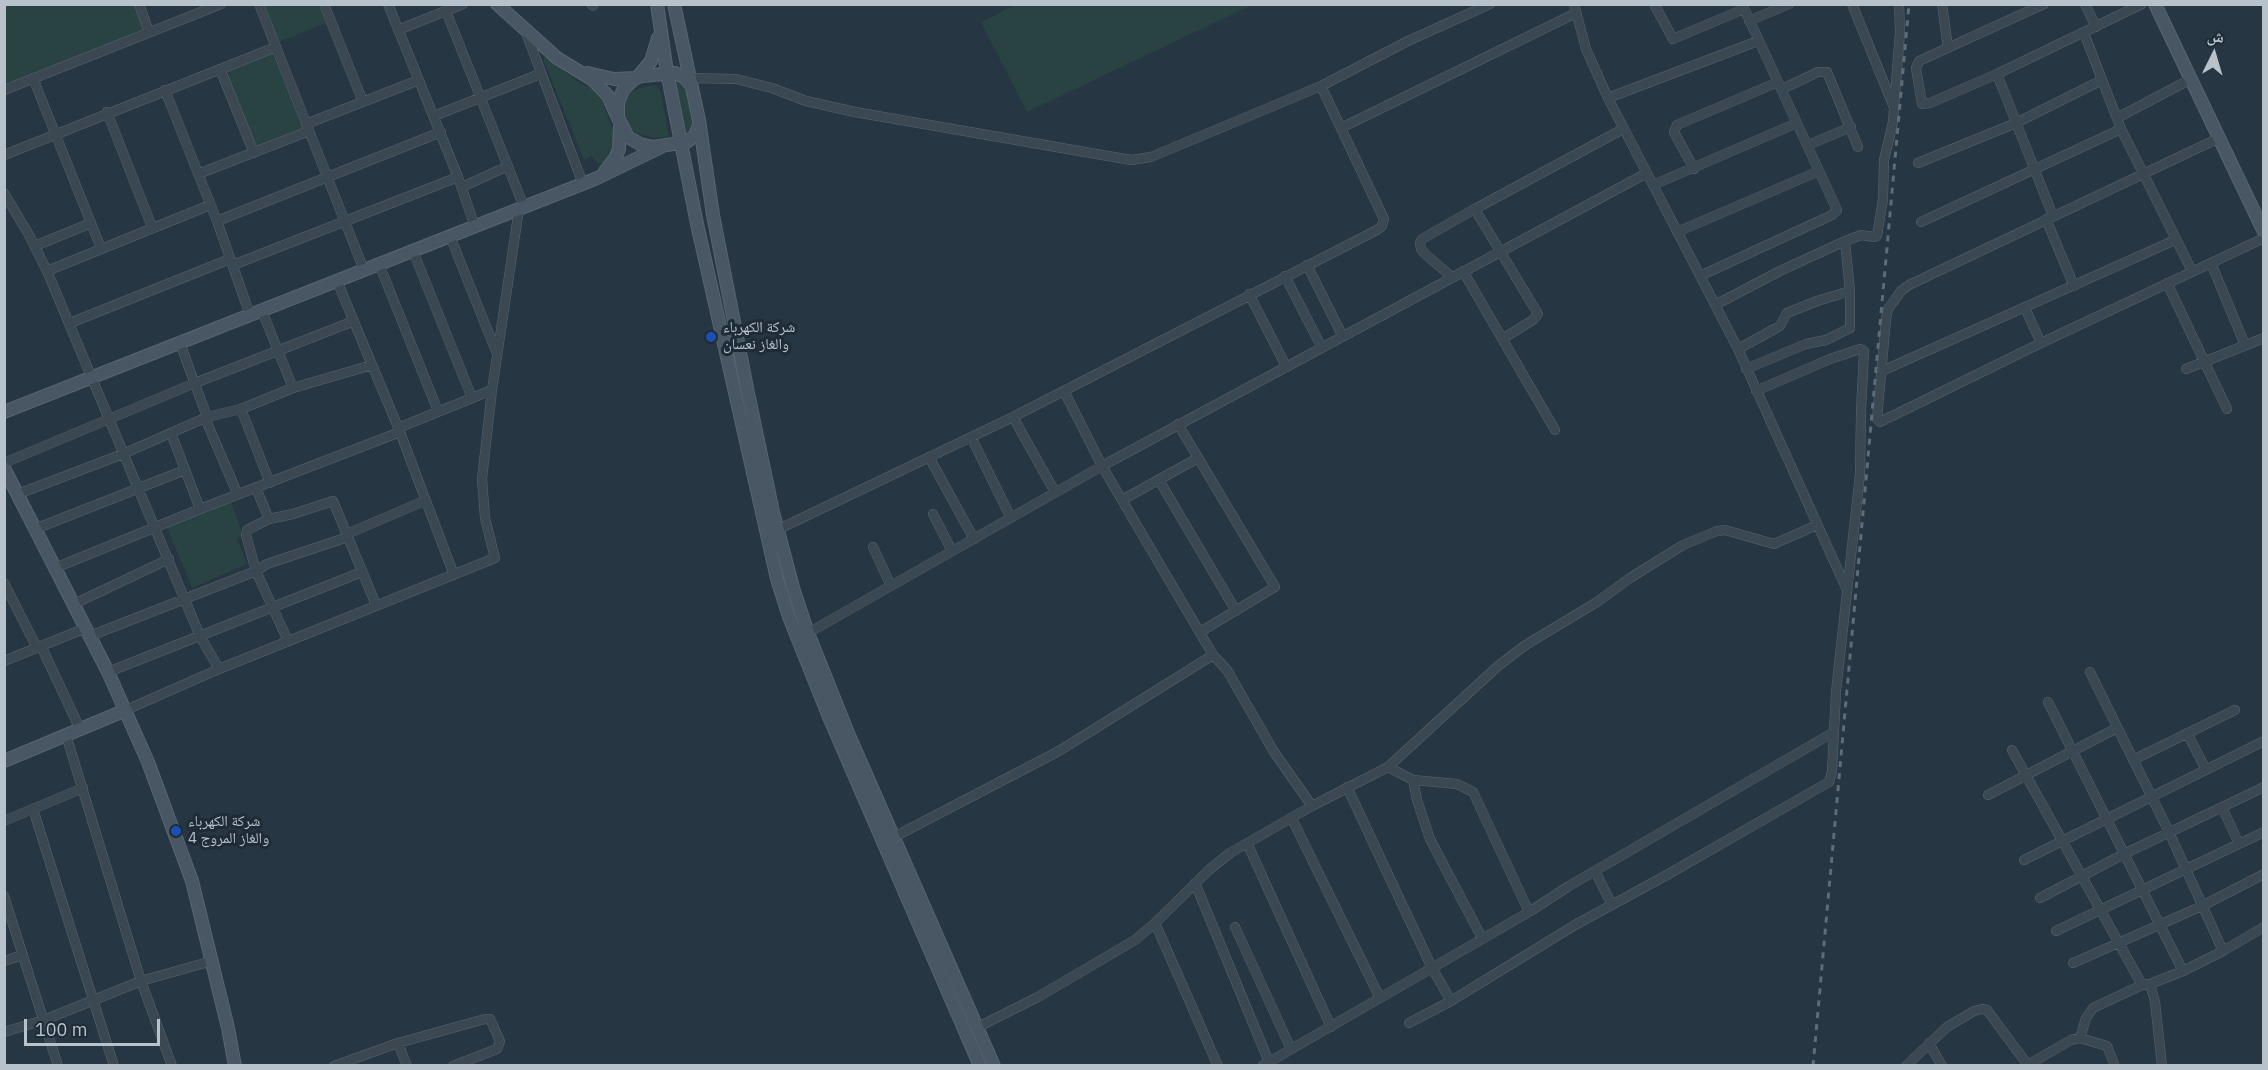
<!DOCTYPE html>
<html>
<head>
<meta charset="utf-8">
<style>
	body { margin:0 }
	#map { position:relative; width:2268px; height:1070px; overflow:hidden; background:#263642; font-family:"IBM Plex Sans","Noto Naskh Arabic",sans-serif }
	canvas { display:block }
	.frame { position:absolute; inset:0; border:6px solid #b8c2cb; pointer-events:none }
	.north { position:absolute; left:2184px; top:24px; width:60px; height:60px; -webkit-text-stroke:4px #1f2c37; paint-order:stroke; rotate:5deg; font-size:16px; font-weight:700; line-height:24px; text-align:center; color:#b8c2cb }
	.north::after { content:''; display:block; margin:auto; width:21px; height:27px; background:#b8c2cb; clip-path:polygon(50% 0,100% 100%,50% 72%,0 100%) }
	.scale { position:absolute; left:24px; top:1019px; width:136px; height:27px; box-sizing:border-box; border:3px solid #b8c2cb; border-top:0; padding-left:8px; font-size:18px; line-height:21px; white-space:nowrap; color:#b8c2cb; -webkit-text-stroke:4px #1f2c37; paint-order:stroke }
</style>
</head>
<body>
<div id="map">
<canvas width="2268" height="1070"></canvas>
<div class="frame"></div>
<div class="north">ش</div>
<div class="scale">100 m</div>
</div>
<script>
const ctx = document.querySelector('canvas').getContext('2d');
ctx.lineJoin = 'round';
function fill(path, color) {
  ctx.fillStyle = color;
  ctx.fill(path, 'evenodd');
}
function poly(rows) {
  const path = new Path2D();
  for (const r of rows) {
    path.moveTo(r[0], r[1]);
    for (let i = 2; i < r.length; i += 2) path.lineTo(r[i], r[i + 1]);
  }
  return path;
}
function stroke(path, color, width, dash) {
  ctx.strokeStyle = color;
  ctx.lineWidth = width;
  ctx.lineCap = dash ? 'butt' : 'round';
  ctx.setLineDash(dash || []);
  ctx.stroke(path);
}
function drawText(font, color, halo, rows, align = 'center') {
  ctx.font = font + ' "IBM Plex Sans","Noto Naskh Arabic",sans-serif';
  ctx.lineWidth = 6;
  ctx.setLineDash([]);
  ctx.textBaseline = 'middle';
  ctx.strokeStyle = halo;
  ctx.fillStyle = color;
  for (const [text, x, y, turn = 0] of rows) {
    ctx.save();
    ctx.translate(x, y);
    ctx.rotate((+turn || 0) * Math.PI / 180);
    ctx.textAlign = isNaN(turn) ? turn : align;
    if (halo) ctx.strokeText(text, 0, 0);
    ctx.fillText(text, 0, 0);
    ctx.restore();
  }
}
fill(poly([
	[1016,4,1252,4,1252,5,1027,112,981,22],
	[5,5,137,5,147,28,5,84],
	[264,5,319,5,327,23,279,42],
	[273,53,303,130,256,148,226,72],
	[545,57,580,83,590,87,602,101,615,134,612,152,604,162,598,164,592,156,584,160,543,59],
	[675,83,681,83,687,90,694,121,693,126,686,133,684,133],
	[655,85,660,90,669,134,667,137,654,138,637,133,630,128,624,117,623,112,628,95,639,88],
	[230,500,243,535,237,539,247,564,192,588,166,525]
]), '#284342');
const street = poly([
	[139,4,149,32],
	[259,4,364,270],
	[324,4,363,102],
	[388,4,458,177,475,227],
	[591,4,593,6],
	[1574,4,1586,49,1608,98,1738,349,1847,590],
	[1654,4,1673,39,1744,9],
	[1852,4,1893,105],
	[1942,4,1948,48],
	[2044,4,1919,61,1916,68,1922,104,1930,103,1997,74,2142,4],
	[2085,4,2096,27],
	[446,11,524,207],
	[1749,21,1789,4],
	[398,30,463,4],
	[525,30,583,184],
	[2084,33,2121,129,2192,271],
	[220,69,254,153],
	[1997,74,2053,216],
	[33,78,101,248],
	[690,78,736,79,772,88,806,101,855,112,1131,160,1151,157,1321,86,1408,41,1490,4],
	[1782,89,1818,72,1827,72,1858,147],
	[4,90,221,4],
	[165,90,217,221,250,315],
	[1608,98,1758,41],
	[107,112,152,227],
	[434,116,540,74],
	[2117,118,2191,79],
	[306,124,419,80],
	[1341,128,1576,13],
	[2219,138,1909,285,1901,291,1888,309,1886,319,1877,419,1880,422,2041,343,2264,238],
	[1808,145,1851,127],
	[4,155,276,47],
	[1918,163,2016,123,2102,80],
	[1694,169,1674,132,1677,125,1778,82],
	[198,174,309,131],
	[1653,185,1797,123],
	[462,187,508,166],
	[4,193,29,235,47,271,200,636,219,669],
	[1473,210,1623,129],
	[2046,219,2074,286],
	[217,221,441,132],
	[1921,222,2121,129],
	[1677,232,1819,171],
	[450,236,497,354],
	[35,246,91,223],
	[413,251,472,398],
	[2211,263,2245,345],
	[379,264,438,411],
	[233,265,458,177],
	[1307,265,1342,335],
	[47,271,210,205],
	[1463,271,1555,430],
	[1285,276,1321,346],
	[1700,276,1832,215,1837,210,1742,4],
	[1452,277,1425,254,1421,249,1420,243,1422,239,1473,210,1476,211,1538,314,1533,320,1502,339],
	[337,281,400,432,454,575],
	[2167,283,2227,409],
	[1249,294,1286,366],
	[1715,305,1780,271,1845,241,1861,235,1874,237,1877,236,1883,199,1884,160,1893,122,1900,32,1899,4],
	[2025,308,2041,343],
	[262,311,293,388],
	[70,323,230,259],
	[180,343,207,417,241,409,270,483],
	[1738,349,1780,326,1787,313,1817,301,1850,291],
	[1746,369,1806,344,1826,340,1850,328,1850,291,1845,241],
	[2186,369,2264,338],
	[1882,371,2175,240],
	[1064,391,1102,466,1213,655,1227,670,1274,752,1312,806],
	[241,409,293,388,372,365],
	[1013,417,1055,492],
	[205,418,238,495],
	[1178,424,1275,587,1200,632],
	[398,428,492,390],
	[171,433,200,509],
	[971,437,1011,518],
	[929,457,974,539],
	[4,463,195,383,354,321],
	[1159,480,1236,611],
	[256,488,269,519,293,514,333,501,376,605],
	[18,494,123,454,207,417],
	[1122,500,1198,458],
	[933,514,952,551],
	[269,519,247,530,246,535,256,571,267,564,348,537],
	[35,529,185,470],
	[777,530,1013,417,1377,230,1382,226,1384,219,1321,86],
	[347,534,424,501],
	[873,547,891,586],
	[55,568,200,509,400,432],
	[4,583,37,648],
	[74,604,169,559],
	[808,633,1102,466,1647,173],
	[90,636,256,571,288,641],
	[41,646,80,729],
	[4,661,86,628],
	[108,672,362,572],
	[2090,672,2169,832,2223,951],
	[2048,702,2183,971],
	[126,710,219,669,495,558,485,518,482,479,492,390,519,209],
	[2187,733,2206,770],
	[66,735,141,981,172,1066],
	[2012,750,2142,985],
	[2133,760,2235,710],
	[1388,767,1413,780,1457,784,1473,792,1529,912,1569,886,1834,732],
	[1413,780,1417,800,1430,839,1482,938],
	[1347,787,1432,968,1451,1001,1575,925,1665,876,1829,782,1832,772,1836,692,1860,474,1861,411,1864,351,1860,349,1830,359,1756,391],
	[1988,795,2117,728],
	[2222,807,2239,844],
	[33,809,114,1066],
	[1292,819,1380,998],
	[4,821,83,788],
	[894,837,1059,751,1213,655],
	[1247,843,1331,1027],
	[2024,860,2264,741],
	[1595,871,1612,905],
	[1195,883,1269,1062],
	[4,896,58,1066],
	[2040,898,2124,854,2264,787],
	[1155,923,1218,1066],
	[1235,927,1291,1049],
	[2056,931,2264,832],
	[4,961,23,955],
	[2073,963,2202,906,2264,874],
	[2150,984,2155,1002,2162,1066],
	[1409,1023,1451,1001],
	[978,1027,1038,997,1135,940,1155,923,1209,870,1230,853,1312,806,1388,767,1498,666,1524,646,1597,602,1630,578,1683,545,1717,531,1725,530,1774,544,1817,525],
	[4,1032,44,1020,141,981,212,961],
	[2080,1038,2086,1018,2093,1008,2142,985,2150,984,2183,971,2223,951,2264,927],
	[398,1043,485,1019,490,1019,500,1041,497,1049,453,1066],
	[1929,1043,1942,1066],
	[334,1066,398,1043,407,1066],
	[1262,1066,1529,912],
	[1906,1066,1947,1027,1974,1011,1982,1009,1987,1010,2027,1064],
	[2026,1066,2071,1040,2080,1038,2107,1046,2115,1066]
]);
const secondary = poly([
	[497,4,557,58,593,80,608,96,616,114],
	[657,4,667,72,697,224,777,579,789,617,829,717,980,1066],
	[674,4,699,120,713,215,748,393,773,512,794,591,808,633,848,733,994,1066],
	[2155,4,2264,232],
	[587,73,614,79,637,78,651,61,658,38],
	[691,85,684,77,675,73,642,76,634,79,623,90,618,103,618,118,628,137,640,144,653,147,687,142,695,135,699,125],
	[605,171,616,157,619,149,620,127],
	[4,412,595,179,661,147],
	[4,468,108,672,148,762,192,881,228,1028,235,1066],
	[4,761,126,710]
]);
stroke(street, '#59656f', 10);
stroke(secondary, '#59656f', 14);
stroke(street, '#3b4751', 9);
stroke(secondary, '#495764', 12);
stroke(poly([
	[1813,1066,1909,4]
]), '#5d6c78', 3, [6, 6]);
for (const [x, y, r, color] of [
	[711,337,6,"#1a4fb4"],
	[176,831,6,"#1a4fb4"]
]) {
  const dot = new Path2D();
  dot.arc(x, y, r, 0, 2 * Math.PI);
  ctx.fillStyle = color;
  ctx.fill(dot);
  stroke(dot, '#1f2c37', 2);
}
drawText('15px', '#b8c2cb', '#1f2c37', [
	["شركة الكهرباء",723,328],
	["والغاز نعسان",723,345],
	["شركة الكهرباء",188,822],
	["والغاز المروج 4",188,839]
], 'left');
</script>
</body>
</html>
